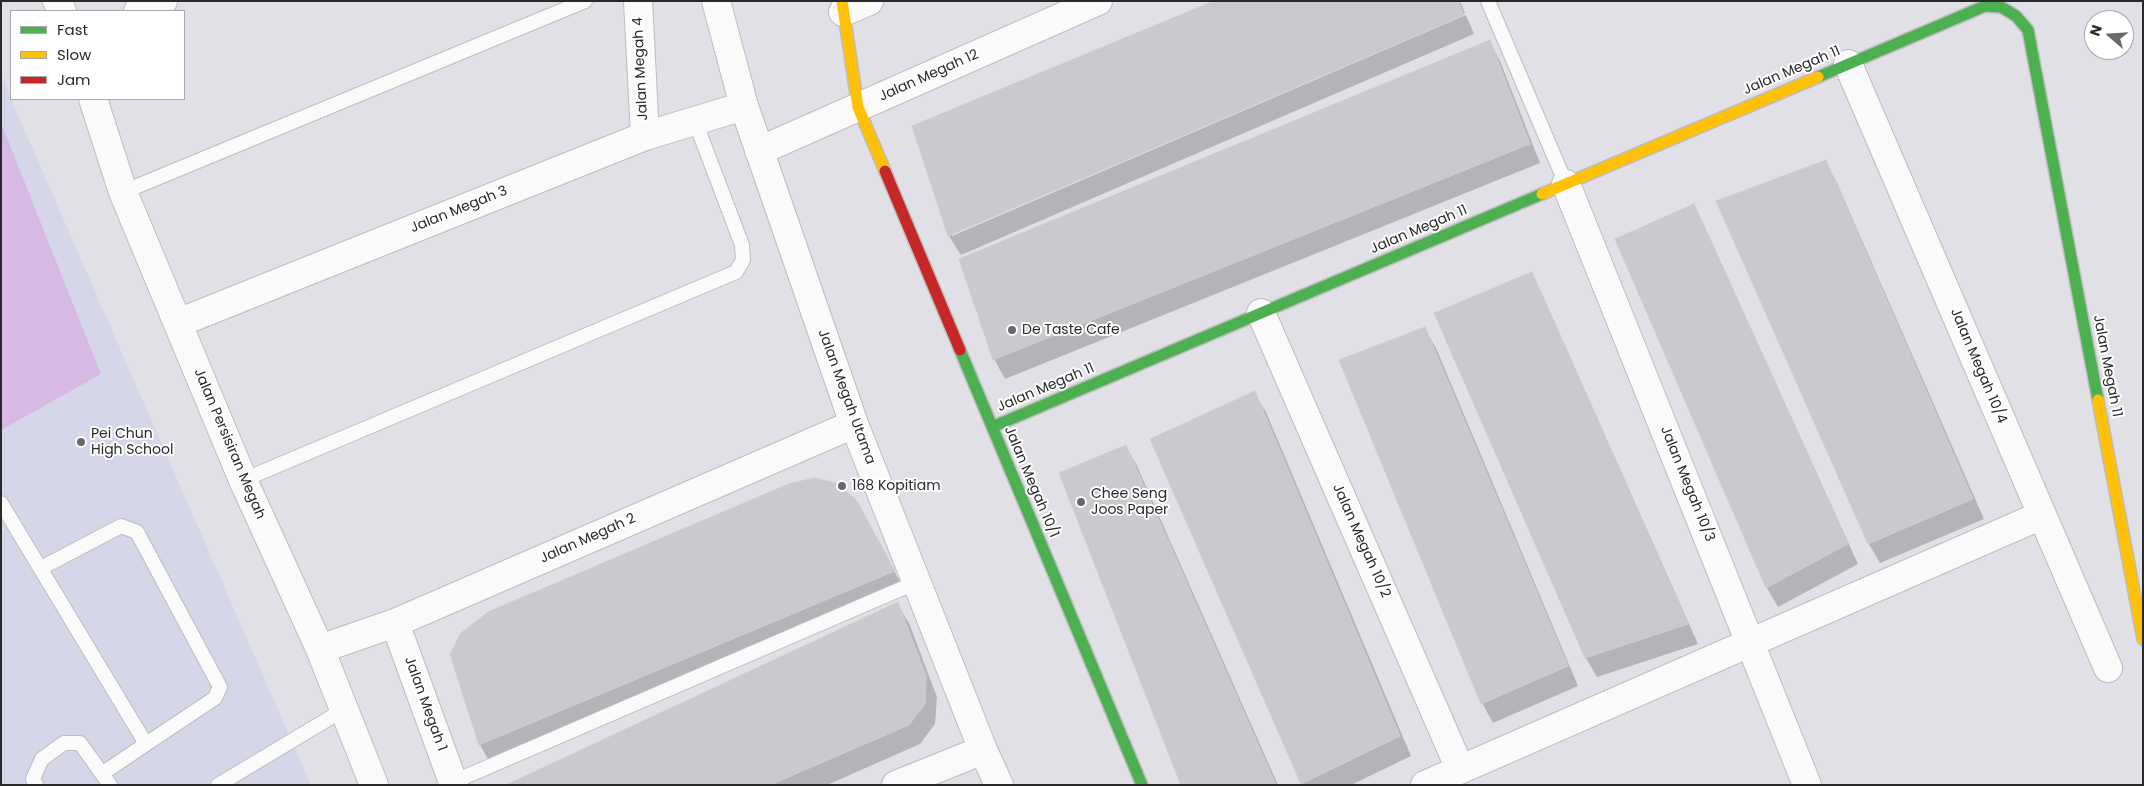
<!DOCTYPE html>
<html>
<head>
<meta charset="utf-8">
<style>
	body { margin:0 }
	#map { position:relative; width:2144px; height:786px; overflow:hidden; background:#e0e0e6; font-family:Poppins,sans-serif }
	canvas { display:block }
	.frame { position:absolute; inset:0; border:2px solid #292929; pointer-events:none }
	.legend { position:absolute; left:10px; top:10px; width:175px; height:90px; box-sizing:border-box; background:#fff; border:1px solid #a9a9a9; margin:0; padding:6px 9px; list-style:none; font-size:15px; color:#292929 }
	.legend li { display:flex; align-items:center; gap:10px; height:25px }
	.legend b { width:25px; border:1px solid #a9a9a9 }
	.north { position:absolute; left:2084px; top:10px; width:50px; height:50px; box-sizing:border-box; background:#fff; border:1px solid #a9a9a9; border-radius:50%; rotate:289deg; font-size:14px; font-weight:700; line-height:20px; text-align:center; color:#292929 }
	.north::after { content:''; display:block; margin:auto; width:18px; height:22px; background:#69696b; clip-path:polygon(50% 0,100% 100%,50% 72%,0 100%) }
</style>
</head>
<body>
<div id="map">
<canvas width="2144" height="786"></canvas>
<div class="frame"></div>
<ul class="legend">
<li><b style="height:6px;background:#4caf50"></b>Fast</li>
<li><b style="height:6px;background:#ffc107"></b>Slow</li>
<li><b style="height:6px;background:#c62828"></b>Jam</li>
</ul>
<div class="north">N</div>
</div>
<script>
const ctx = document.querySelector('canvas').getContext('2d');
ctx.lineJoin = 'round';
function fill(path, color) {
  ctx.fillStyle = color;
  ctx.fill(path, 'evenodd');
}
function poly(rows) {
  const path = new Path2D();
  for (const r of rows) {
    path.moveTo(r[0], r[1]);
    for (let i = 2; i < r.length; i += 2) path.lineTo(r[i], r[i + 1]);
  }
  return path;
}
function stroke(path, color, width, dash) {
  ctx.strokeStyle = color;
  ctx.lineWidth = width;
  ctx.lineCap = dash ? 'butt' : 'round';
  ctx.setLineDash(dash || []);
  ctx.stroke(path);
}
function drawText(font, color, halo, rows, align = 'center') {
  ctx.font = font + ' Poppins,sans-serif';
  ctx.lineWidth = 4;
  ctx.setLineDash([]);
  ctx.textBaseline = 'middle';
  ctx.strokeStyle = halo;
  ctx.fillStyle = color;
  for (const [text, x, y, turn = 0] of rows) {
    ctx.save();
    ctx.translate(x, y);
    ctx.rotate((+turn || 0) * Math.PI / 180);
    ctx.textAlign = isNaN(turn) ? turn : align;
    if (halo) ctx.strokeText(text, 0, 0);
    ctx.fillText(text, 0, 0);
    ctx.restore();
  }
}
fill(poly([
	[1,73,11,99,311,785,1,785]
]), '#d6d6e9');
fill(poly([
	[1,123,101,374,1,430]
]), '#d6b9e4');
fill(poly([
	[1217,1,1460,1,1465,13,952,234,952,236,1466,15,1474,34,961,255,949,236,914,127],
	[1489,41,1500,61,1540,163,1005,379,994,359],
	[1825,161,1836,181,1984,519,1880,563,1869,544],
	[1693,205,1704,225,1858,564,1778,607,1767,588,1616,239],
	[1531,274,1542,294,1698,644,1597,677,1586,658],
	[1424,328,1436,348,1578,686,1493,723,1482,703],
	[1254,393,1266,412,1411,756,1351,785,1303,785,1151,439],
	[1126,446,1137,466,1278,785,1182,785],
	[868,523,905,591,491,764,480,745,452,655],
	[897,604,909,623,937,697,935,724,920,744,827,785,509,785]
]), '#0003');
const building = poly([
	[1214,1,1458,1,1464,15,948,236,912,126,1214,1],
	[1490,40,1530,144,993,360,959,259,1490,40],
	[1826,160,1973,499,1868,544,1716,201,1826,160],
	[1694,204,1848,544,1766,588,1615,239,1694,204],
	[1532,272,1688,624,1585,658,1434,313,1532,272],
	[1425,327,1568,666,1481,704,1339,360,1425,327],
	[1255,391,1400,736,1301,784,1150,439,1255,391],
	[1126,445,1276,785,1181,785,1059,473,1126,445],
	[816,478,838,484,857,501,895,571,479,745,450,654,461,633,488,612,791,483,816,478],
	[898,602,926,676,925,704,909,725,770,785,506,785,898,602]
]);
fill(building, '#c9c9ce');
stroke(building, '#ccccd1', 1);
const lane = poly([
	[1488,1,1566,184],
	[123,192,585,1],
	[243,480,736,272,743,260,742,245,695,121],
	[1,503,146,744,103,773],
	[41,568,121,526,137,532,220,687,215,698,146,744],
	[453,782,917,582],
	[36,785,33,779,42,759,64,743,80,743,110,785],
	[218,785,343,710]
]);
const street = poly([
	[57,1,62,11],
	[638,1,645,136],
	[716,1,744,106,854,424,983,750,999,785],
	[138,11,163,1],
	[843,12,869,1],
	[1848,64,2108,668],
	[93,99,123,192,243,480,320,649,374,785],
	[759,151,1098,1],
	[1566,184,1807,785],
	[1261,313,1460,769],
	[178,323,645,136,744,106],
	[395,623,454,785],
	[320,649,395,623,854,424],
	[896,785,983,750],
	[1425,785,2042,515]
]);
const fast = poly([
	[1818,77,1985,6,2001,7,2016,16,2028,30,2098,400],
	[960,350,1142,785],
	[992,427,1542,194]
]);
const slow = poly([
	[842,1,858,107,885,171],
	[1542,194,1818,77],
	[2098,400,2143,639]
]);
const jam = poly([
	[885,171,960,350]
]);
stroke(lane, '#bdbdbd', 16);
stroke(street, '#bdbdbd', 30);
stroke(fast, '#bdbdbd', 14);
stroke(slow, '#bdbdbd', 14);
stroke(jam, '#bdbdbd', 14);
stroke(lane, '#fafafb', 14);
stroke(street, '#fafafb', 28);
stroke(fast, '#4caf50', 11);
stroke(slow, '#ffc107', 11);
stroke(jam, '#c62828', 11);
for (const [x, y, r, color] of [
	[1012,330,5,"#69696b"],
	[81,442,5,"#69696b"],
	[842,486,5,"#69696b"],
	[1081,502,5,"#69696b"]
]) {
  const dot = new Path2D();
  dot.arc(x, y, r, 0, 2 * Math.PI);
  ctx.fillStyle = color;
  ctx.fill(dot);
  stroke(dot, '#fff', 2);
}
drawText('14px', '#292929', '#fff', [
	["Jalan Megah 4",641,69,-93],
	["Jalan Megah 11",1792,71,-23],
	["Jalan Megah 12",929,76,-24],
	["Jalan Megah 3",459,210,-22],
	["Jalan Megah 11",1419,230,-23],
	["Jalan Megah 10/4",1978,366,67],
	["Jalan Megah 11",2107,366,79],
	["Jalan Megah 11",1046,388,-23],
	["Jalan Megah Utama",846,397,70],
	["Jalan Persisiran Megah",229,444,67],
	["Jalan Megah 10/1",1031,482,67],
	["Jalan Megah 10/3",1687,484,68],
	["Jalan Megah 2",588,539,-24],
	["Jalan Megah 10/2",1361,541,66],
	["Jalan Megah 1",425,704,70]
]);
drawText('14px', '#292929', '#fff', [
	["De Taste Cafe",1022,330],
	["Pei Chun",91,434],
	["High School",91,450],
	["168 Kopitiam",852,486],
	["Chee Seng",1091,494],
	["Joos Paper",1091,510]
], 'left');
</script>
</body>
</html>
